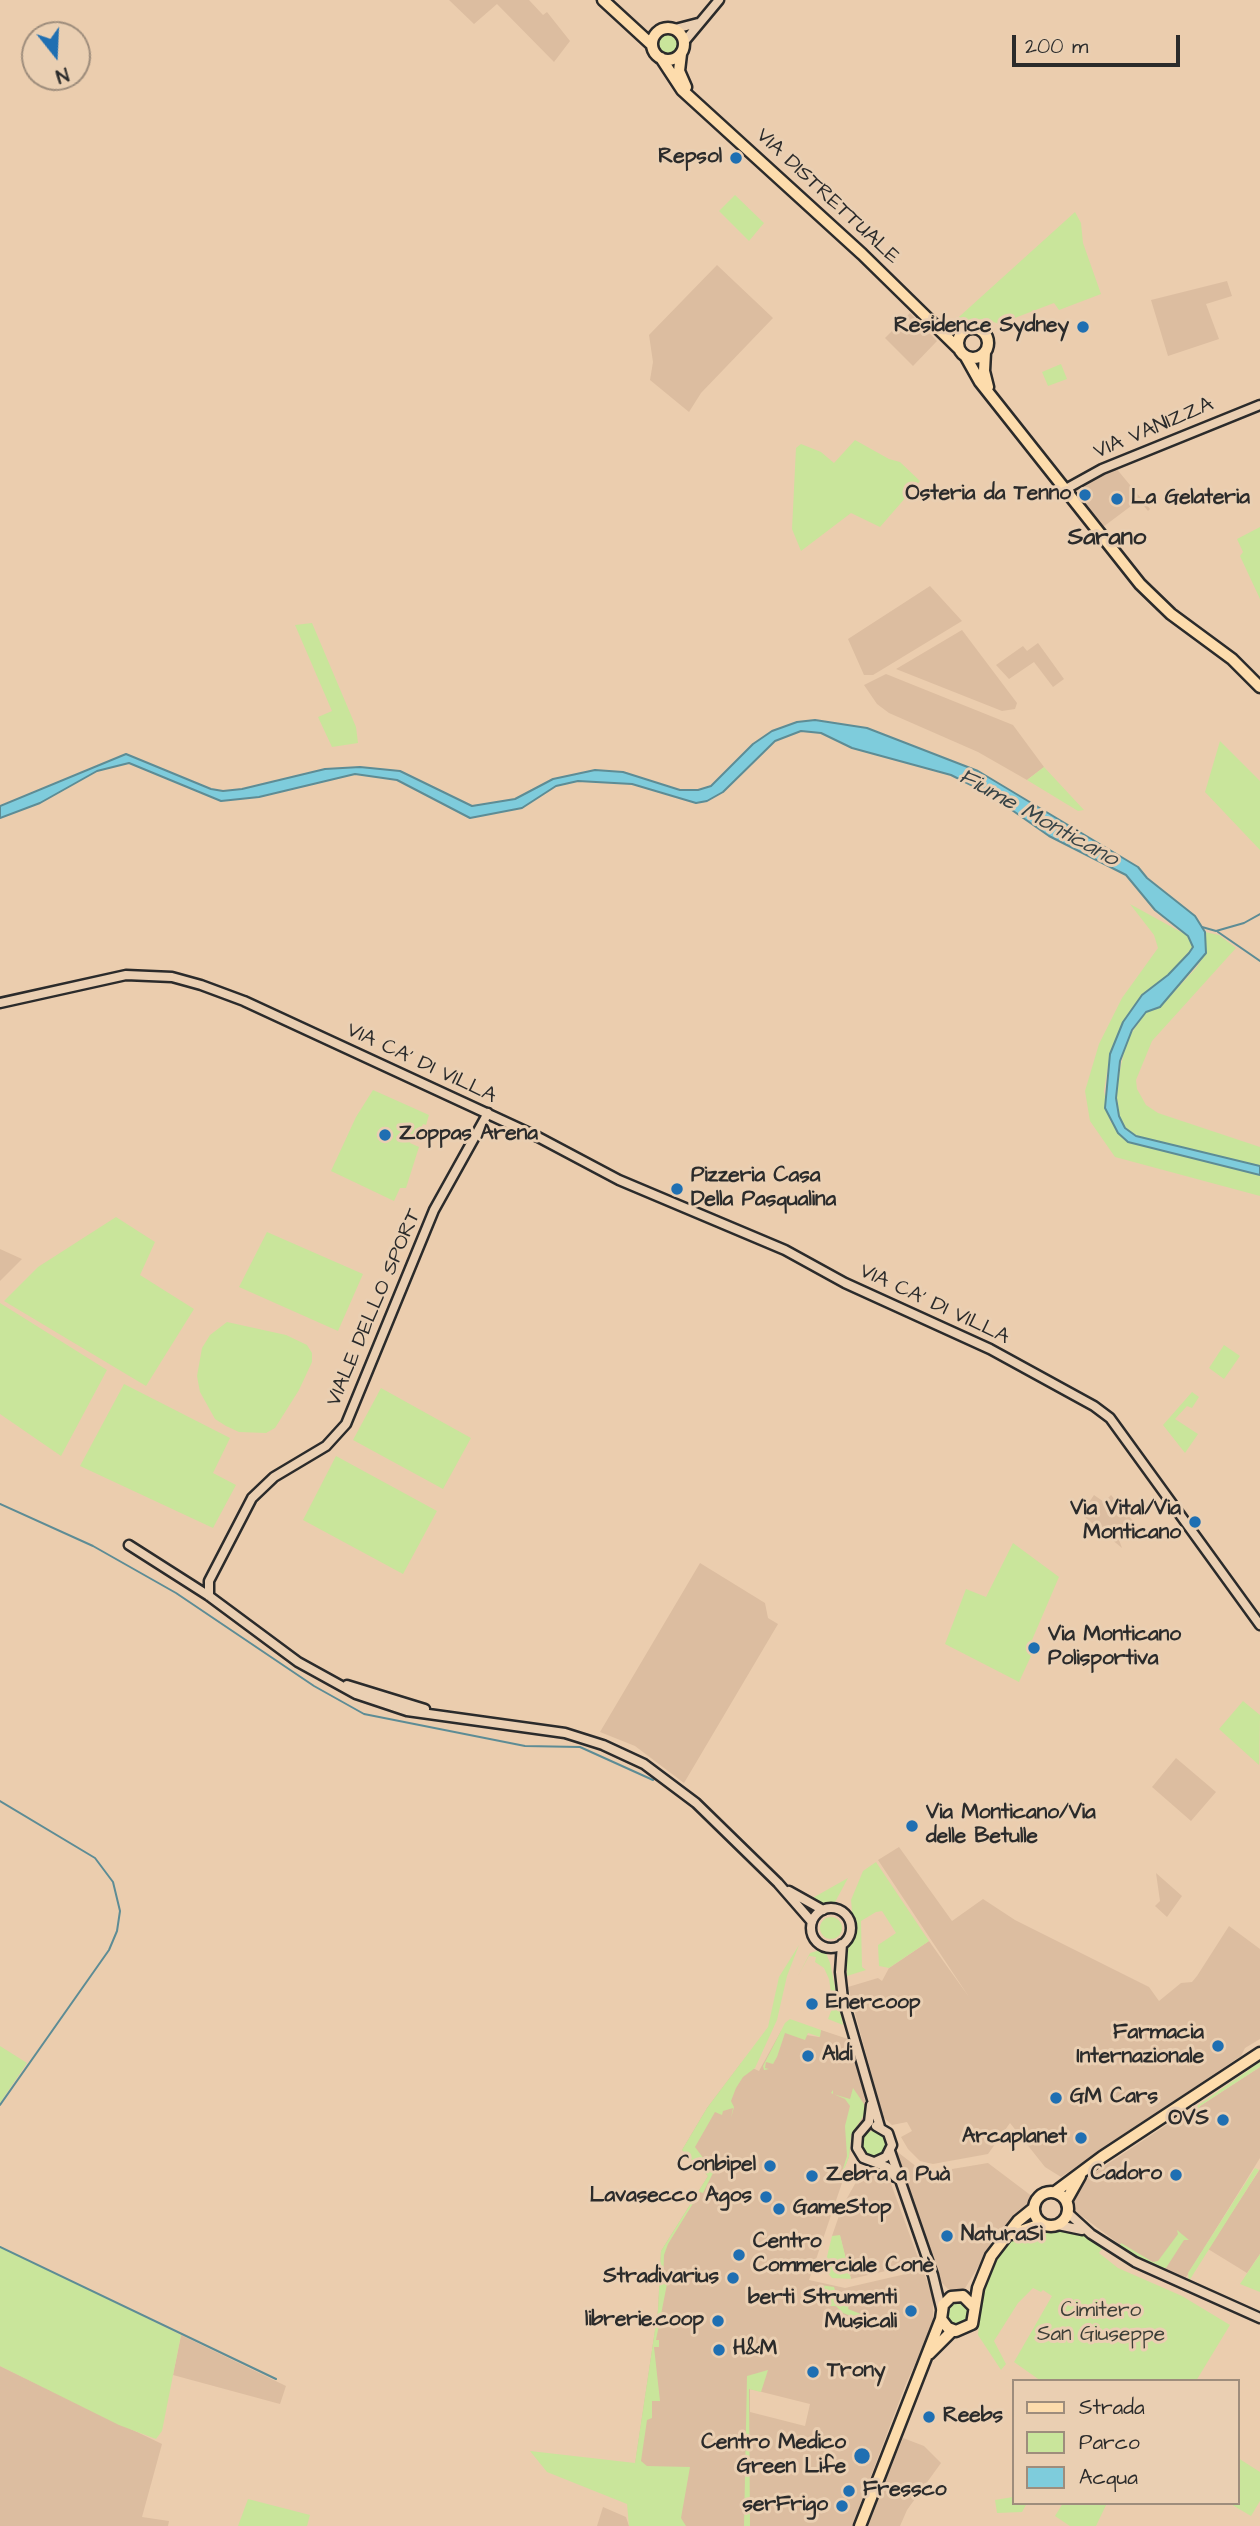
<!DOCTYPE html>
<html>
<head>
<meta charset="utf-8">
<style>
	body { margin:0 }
	#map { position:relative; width:1260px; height:2526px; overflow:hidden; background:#ebcdae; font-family:"Architects Daughter",sans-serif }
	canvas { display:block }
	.legend { position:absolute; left:1012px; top:2379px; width:228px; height:126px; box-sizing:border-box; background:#eacfb2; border:2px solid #9e8d7c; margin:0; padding:9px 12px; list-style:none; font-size:21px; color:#2b2b2b }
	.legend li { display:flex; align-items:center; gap:14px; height:35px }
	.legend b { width:35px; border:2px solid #9e8d7c }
	.north { position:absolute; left:21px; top:21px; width:70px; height:70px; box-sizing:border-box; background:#eacfb2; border:2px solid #9e8d7c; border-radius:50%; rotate:162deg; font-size:19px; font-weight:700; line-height:28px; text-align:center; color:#2b2b2b }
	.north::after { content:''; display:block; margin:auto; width:24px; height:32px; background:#1f6fb2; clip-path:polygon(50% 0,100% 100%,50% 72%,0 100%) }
	.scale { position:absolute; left:1012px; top:35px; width:168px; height:32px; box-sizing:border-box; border:4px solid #2b2b2b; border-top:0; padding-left:9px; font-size:21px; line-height:24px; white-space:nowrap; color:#2b2b2b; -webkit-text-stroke:5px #eacfb2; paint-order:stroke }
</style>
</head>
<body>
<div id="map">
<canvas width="1260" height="2526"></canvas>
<ul class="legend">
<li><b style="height:9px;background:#fddcac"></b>Strada</li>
<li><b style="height:19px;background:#c9e59b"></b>Parco</li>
<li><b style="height:19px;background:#7eccdc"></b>Acqua</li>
</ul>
<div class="north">N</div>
<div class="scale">200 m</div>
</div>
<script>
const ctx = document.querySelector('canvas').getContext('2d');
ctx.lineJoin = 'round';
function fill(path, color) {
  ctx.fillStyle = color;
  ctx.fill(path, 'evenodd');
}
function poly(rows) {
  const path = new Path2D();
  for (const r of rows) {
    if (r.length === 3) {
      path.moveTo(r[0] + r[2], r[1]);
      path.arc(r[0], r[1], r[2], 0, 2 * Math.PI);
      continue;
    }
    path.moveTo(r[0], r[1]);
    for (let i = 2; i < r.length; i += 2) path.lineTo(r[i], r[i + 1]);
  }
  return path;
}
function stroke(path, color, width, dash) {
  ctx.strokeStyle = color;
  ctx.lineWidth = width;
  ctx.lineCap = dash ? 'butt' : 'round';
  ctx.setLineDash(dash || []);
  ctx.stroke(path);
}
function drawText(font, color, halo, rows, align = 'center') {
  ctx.font = font + ' "Architects Daughter",sans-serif';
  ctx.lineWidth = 6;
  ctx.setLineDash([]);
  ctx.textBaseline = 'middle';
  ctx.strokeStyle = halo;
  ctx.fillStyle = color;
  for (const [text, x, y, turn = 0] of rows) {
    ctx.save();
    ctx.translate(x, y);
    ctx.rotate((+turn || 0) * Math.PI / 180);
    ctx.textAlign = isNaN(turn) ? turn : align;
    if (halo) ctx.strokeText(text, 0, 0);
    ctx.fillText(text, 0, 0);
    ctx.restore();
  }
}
fill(poly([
	[449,0,529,0,543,15,547,12,570,41,554,62,497,4,474,24],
	[717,265,773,318,701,393,689,412,650,380,653,362,649,335],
	[1227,281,1232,296,1206,304,1219,339,1168,356,1151,300],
	[910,313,937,341,913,366,885,338],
	[1115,467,1150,509,1148,511,1139,500,1103,527,1074,490],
	[930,586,962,621,873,675,864,675,848,639],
	[962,630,1017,703,1015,709,1002,711,896,669],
	[1038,643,1064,679,1053,687,1034,662,1009,679,996,665,1023,646,1027,651],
	[886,674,1013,725,1044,767,1027,780,978,752,889,713,877,704,864,685],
	[0,1249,22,1259,0,1281],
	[1094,1495,1104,1502,1111,1495,1139,1528,1130,1535,1126,1532,1119,1540,1122,1548,1081,1514],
	[700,1563,765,1603,768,1618,778,1624,684,1783,635,1746,600,1732],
	[1176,1758,1216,1792,1191,1821,1152,1787],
	[899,1847,952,1921,983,1899,1015,1920,1149,1987,1159,2001,1181,1983,1192,1982,1197,1976,1229,1926,1260,1949,1260,2039,1245,2048,1241,2056,1061,2177,1045,2167,1010,2123,988,2154,933,2164,920,2161,908,2149,901,2137,912,2131,907,2122,892,2125,883,2117,848,1987,878,1978,882,1981,889,1968,929,1941,969,1997,878,1860],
	[1156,1873,1182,1896,1167,1917,1155,1906,1160,1901],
	[821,2030,851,2040,866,2104,863,2119,851,2135,849,2157,840,2179,843,2180,809,2280,845,2288,923,2270,933,2298,933,2324,905,2386,852,2526,674,2526,635,2464,658,2310,661,2251,708,2176,682,2150,707,2108,741,2063,759,2071,781,2031,819,2037],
	[750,2389,810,2404,805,2426,750,2412],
	[1260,2067,1260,2158,1185,2279,1138,2258,1075,2211,1072,2200,1082,2181,1177,2118,1184,2121,1200,2106],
	[895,2150,935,2181,946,2179,952,2169,988,2163,1033,2197,1029,2207,987,2252,964,2290,950,2291,942,2283],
	[876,2168,885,2173,890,2181,920,2263,851,2279,840,2236,832,2236,842,2207,860,2175],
	[1260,2169,1260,2254,1247,2273,1208,2249],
	[181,2335,286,2386,280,2404,173,2375],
	[0,2366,162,2444,142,2517,169,2521,168,2526,0,2526],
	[903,2438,924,2446,941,2463,907,2510,900,2526,866,2526],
	[603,2507,626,2517,629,2526,597,2526]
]), '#dcbda0');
fill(poly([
	[669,44,11],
	[735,195,764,223,749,241,719,211],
	[1075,212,1081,223,1083,243,1101,294,1059,310,1054,303,999,324,986,319,963,320,950,325],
	[1061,364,1067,379,1048,386,1042,372],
	[855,440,889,459,900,462,920,481,880,527,851,513,801,551,792,529,796,448,801,444,821,452,834,463],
	[1260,527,1260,599,1240,556,1243,552,1237,539],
	[312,623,356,727,358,743,332,747,318,717,332,711,295,625],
	[1220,741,1260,781,1260,850,1205,792],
	[1044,767,1084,810,1078,811,1027,780],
	[1130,904,1188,936,1193,947,1168,975,1142,995,1110,1054,1104,1091,1110,1121,1128,1142,1260,1175,1260,1196,1115,1157,1090,1121,1085,1091,1099,1044,1122,998,1158,948,1154,935],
	[1205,932,1219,935,1236,948,1152,1041,1136,1080,1137,1089,1146,1105,1158,1113,1260,1147,1260,1166,1136,1136,1125,1128,1119,1116,1116,1090,1126,1041,1146,1012,1160,1007,1196,968,1206,953],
	[373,1090,429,1115,426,1125,423,1124,420,1131,416,1130,410,1143,419,1147,406,1188,400,1188,394,1201,331,1171,356,1117],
	[116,1217,155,1242,140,1275,194,1309,146,1386,4,1301,38,1267],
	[267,1232,363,1274,338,1331,239,1287],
	[0,1303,107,1370,61,1456,0,1414],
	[227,1322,286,1335,307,1345,312,1353,312,1362,299,1390,275,1428,266,1433,239,1432,226,1426,215,1419,200,1392,197,1376,202,1348,210,1335],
	[1224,1345,1240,1356,1224,1379,1209,1368],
	[124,1384,230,1438,213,1473,236,1485,213,1528,80,1466],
	[381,1388,471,1438,443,1489,353,1440],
	[1192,1392,1199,1397,1192,1408,1187,1406,1175,1419,1198,1434,1185,1453,1163,1425],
	[336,1456,437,1511,403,1574,303,1520],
	[1013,1543,1059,1577,1032,1640,1037,1643,1019,1682,945,1644,966,1589,986,1597],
	[1243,1701,1260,1715,1259,1765,1219,1729],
	[876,1862,929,1941,889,1968,879,1966,878,1945,896,1933,882,1911,876,1912,861,1921,862,1967,866,1970,847,1976,846,1951,854,1933,851,1900,863,1871],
	[848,1878,834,1904,826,1906,809,1900],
	[831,1928,11],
	[799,1945,787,1976,777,2020,755,2068,743,2077,736,2088,731,2101,734,2107,731,2118,733,2108,723,2111,722,2115,715,2112,695,2147,704,2159,703,2163,714,2167,718,2163,703,2193,700,2192,668,2244,664,2255,663,2283,667,2284,656,2340,659,2340,659,2347,654,2347,660,2401,652,2401,652,2418,647,2420,641,2461,647,2466,690,2467,681,2518,686,2526,629,2526,627,2504,547,2472,530,2451,635,2463,658,2310,661,2251,708,2176,682,2150,707,2108,768,2027,779,1977],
	[820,1950,826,1953,830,1963,843,2025,828,2019,833,2006,829,1979,824,1968,815,1962,816,1957,809,1956,798,1976,810,1953],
	[790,2019,821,2030,820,2037,808,2033,805,2040,785,2033,777,2057,773,2064,766,2062,765,2068,769,2069,764,2070,763,2066,785,2023],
	[0,2046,27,2063,0,2103],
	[1260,2062,1260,2067,1200,2106,1197,2112,1187,2113],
	[853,2088,864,2104,864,2115,851,2135,849,2157,841,2177,837,2176,841,2175,847,2156,845,2126,850,2106,845,2099,831,2093,833,2090,833,2094,850,2099],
	[874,2144,13],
	[1255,2168,1259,2170,1189,2281,1188,2273],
	[1038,2229,1083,2234,1103,2247,1099,2253,1118,2268,1182,2296,1230,2325,1196,2381,1041,2381,1014,2362,1052,2296,1043,2290,1041,2292,1033,2288,1018,2303,994,2341,1006,2364,1001,2370,978,2335,983,2282,1006,2243],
	[1177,2230,1189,2240,1184,2240,1166,2268,1158,2268,1119,2248,1121,2243,1153,2262,1158,2261,1178,2234],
	[840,2235,851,2279,832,2278,824,2269,832,2236],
	[0,2246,181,2335,162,2431,156,2439,119,2425,0,2366],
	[1260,2254,1260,2292,1240,2284],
	[820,2285,834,2287,836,2293,850,2302,848,2309,871,2318,869,2323,843,2313,836,2306,829,2306,831,2298,822,2295,820,2303,810,2301,812,2292],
	[958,2313,11],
	[768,2370,761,2392,749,2389,750,2526,744,2526,747,2376],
	[1238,2458,1260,2472,1260,2501,1251,2516,1229,2503,1237,2503],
	[1013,2497,1013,2503,1027,2503,1022,2512,997,2513,995,2500],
	[248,2499,310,2515,307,2526,238,2526],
	[1063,2503,1107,2503,1096,2526,1070,2526,1055,2516]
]), '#c9e59b');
const water = poly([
	[815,720,867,728,978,771,1138,867,1147,878,1195,916,1205,932,1206,953,1160,1007,1146,1012,1132,1030,1120,1061,1116,1098,1119,1116,1125,1128,1136,1136,1260,1166,1260,1175,1128,1142,1118,1133,1105,1108,1110,1054,1123,1022,1142,995,1168,975,1189,953,1193,947,1188,936,1155,910,1126,875,1049,836,989,794,951,775,852,748,821,733,801,731,775,741,723,792,707,801,696,803,632,784,578,781,556,786,522,808,470,818,397,780,355,774,259,797,221,801,129,763,97,771,40,803,0,818,0,806,126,754,211,789,223,791,242,789,325,769,360,767,400,771,472,806,515,799,553,779,595,770,623,772,680,790,698,790,711,786,753,744,772,731,797,722,815,720]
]);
fill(water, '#7eccdc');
stroke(water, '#5d8c95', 2);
stroke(poly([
	[1202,927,1216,931,1244,923,1260,914],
	[1218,932,1260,961],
	[0,1504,93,1546,176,1593,314,1686,364,1714,525,1746,580,1747,653,1780],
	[0,1801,95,1858,113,1882,120,1911,117,1931,109,1950,0,2105],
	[0,2247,276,2379]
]), '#5d8c95', 2);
const minor = poly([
	[675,29,698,23],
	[684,42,719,0],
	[1064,490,1102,469,1260,405],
	[0,1003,126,975,172,977,201,985,244,1001,538,1137,619,1180,785,1250,845,1283,990,1349,1094,1406,1110,1418,1260,1625],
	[129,1545,209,1596,298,1662,356,1694,407,1711,565,1733,603,1745,644,1764,696,1803,778,1883,812,1922],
	[209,1596,209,1581,252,1498,274,1477,326,1446,346,1424,434,1210,488,1113],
	[347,1685,425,1709],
	[789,1891,823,1910],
	[831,1928,20],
	[842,1944,840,1972,843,1999,880,2127],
	[871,2105,869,2122,858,2135,857,2148,863,2158,887,2167,895,2177],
	[890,2151,933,2275,941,2308],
	[875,2162,886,2157,892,2145,888,2133,876,2126],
	[1068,2213,1091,2234,1135,2262,1260,2318],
	[1058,2225,1082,2230]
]);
const major = poly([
	[603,0,652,45],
	[668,44,16],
	[681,54,679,71,686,87],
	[661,58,682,90,862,254,958,348],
	[973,343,15],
	[985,352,984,371,988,387],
	[966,357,980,382,1140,584,1171,614,1232,659,1260,687],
	[1051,2209,17],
	[1055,2192,1102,2157,1260,2053],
	[1066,2201,1080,2176],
	[1012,2234,1041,2224],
	[974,2307,963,2296,951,2297,943,2305,941,2319,948,2328,956,2331,972,2324,978,2288,991,2256,1018,2221,1034,2208],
	[929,2354,953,2330],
	[860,2526,941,2319]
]);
stroke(minor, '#2b2b2b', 13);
stroke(major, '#2b2b2b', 15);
stroke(minor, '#eacfb2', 8);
stroke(major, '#fddcac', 10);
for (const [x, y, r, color] of [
	[736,158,7,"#1f6fb2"],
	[1083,327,7,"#1f6fb2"],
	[1085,495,7,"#1f6fb2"],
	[1117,499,7,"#1f6fb2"],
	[385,1135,7,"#1f6fb2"],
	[677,1189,7,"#1f6fb2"],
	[1195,1522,7,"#1f6fb2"],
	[1034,1648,7,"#1f6fb2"],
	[912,1826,7,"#1f6fb2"],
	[812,2004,7,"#1f6fb2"],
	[1218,2046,7,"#1f6fb2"],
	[808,2056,7,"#1f6fb2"],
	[1056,2098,7,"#1f6fb2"],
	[1223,2120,7,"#1f6fb2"],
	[1081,2138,7,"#1f6fb2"],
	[770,2166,7,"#1f6fb2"],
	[1176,2175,7,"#1f6fb2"],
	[812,2176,7,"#1f6fb2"],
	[766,2197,7,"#1f6fb2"],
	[779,2209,7,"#1f6fb2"],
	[947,2236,7,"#1f6fb2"],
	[739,2255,7,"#1f6fb2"],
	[733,2278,7,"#1f6fb2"],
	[911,2311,7,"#1f6fb2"],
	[718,2321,7,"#1f6fb2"],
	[719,2350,7,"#1f6fb2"],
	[813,2372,7,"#1f6fb2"],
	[929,2417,7,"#1f6fb2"],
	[862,2456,9,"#1f6fb2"],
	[849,2491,7,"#1f6fb2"],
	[842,2506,7,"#1f6fb2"]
]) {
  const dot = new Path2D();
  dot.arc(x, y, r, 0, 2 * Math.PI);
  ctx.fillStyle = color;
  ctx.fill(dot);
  stroke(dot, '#eacfb2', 2.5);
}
drawText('bold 21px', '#2b2b2b', '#eacfb2', [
	["Repsol",722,158,"right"],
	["Residence Sydney",1069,327,"right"],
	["Osteria da Tenno",1071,495,"right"],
	["La Gelateria",1131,499],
	["Zoppas Arena",399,1135],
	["Pizzeria Casa",691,1177],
	["Della Pasqualina",691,1201],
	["Via Vital/Via",1181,1510,"right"],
	["Monticano",1181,1534,"right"],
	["Via Monticano",1048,1636],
	["Polisportiva",1048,1660],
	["Via Monticano/Via",926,1814],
	["delle Betulle",926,1838],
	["Enercoop",826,2004],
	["Farmacia",1204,2034,"right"],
	["Internazionale",1204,2058,"right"],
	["Aldi",822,2056],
	["GM Cars",1070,2098],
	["OVS",1209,2120,"right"],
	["Arcaplanet",1067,2138,"right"],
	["Conbipel",756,2166,"right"],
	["Cadoro",1162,2175,"right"],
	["Zebra a Puà",826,2176],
	["Lavasecco Agos",752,2197,"right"],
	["GameStop",793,2209],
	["NaturaSì",961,2236],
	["Centro",753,2243],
	["Commerciale Conè",753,2267],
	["Stradivarius",719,2278,"right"],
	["berti Strumenti",897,2299,"right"],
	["Musicali",897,2323,"right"],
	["librerie.coop",704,2321,"right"],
	["H&M",733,2350],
	["Trony",827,2372],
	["Reebs",943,2417],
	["Centro Medico",846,2444,"right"],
	["Green Life",846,2468,"right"],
	["Fressco",863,2491],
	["serFrigo",828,2506,"right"]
], 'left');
drawText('21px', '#2b2b2b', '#eacfb2', [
	["VIA DISTRETTUALE",827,197,43],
	["VIA VANIZZA",1154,429,-23],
	["VIA CA' DI VILLA",421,1064,25],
	["VIA CA' DI VILLA",934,1305,25],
	["VIALE DELLO SPORT",375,1308,-67]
]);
drawText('21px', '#3b3e36', '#eacfb2', [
	["Cimitero",1101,2312],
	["San Giuseppe",1101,2336]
]);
drawText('italic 23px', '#374346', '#eacfb2', [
	["Fiume Monticano",1038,819,29]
]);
drawText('bold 24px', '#2b2b2b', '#eacfb2', [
	["Sarano",1107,539]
]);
</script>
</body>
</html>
